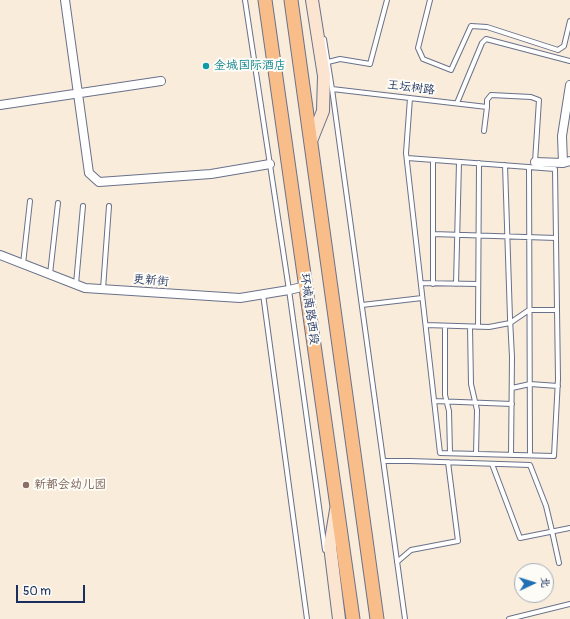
<!DOCTYPE html>
<html>
<head>
<meta charset="utf-8">
<style>
	body { margin:0 }
	#map { position:relative; width:570px; height:619px; overflow:hidden; background:#f9ecdb; font-family:Pangolin,"LXGW WenKai TC",sans-serif }
	canvas { display:block }
	.north { position:absolute; left:514px; top:563px; width:40px; height:40px; box-sizing:border-box; background:#fdfcf7; border:1px solid #a3aaba; border-radius:50%; rotate:86deg; font-size:11px; font-weight:700; line-height:16px; text-align:center; color:#1b2f5e }
	.north::after { content:''; display:block; margin:auto; width:14px; height:18px; background:#1f6fb2; clip-path:polygon(50% 0,100% 100%,50% 72%,0 100%) }
	.scale { position:absolute; left:16px; top:585px; width:69px; height:18px; box-sizing:border-box; border:2px solid #1b2f5e; border-top:0; padding-left:5px; font-size:12px; line-height:14px; white-space:nowrap; color:#1b2f5e; -webkit-text-stroke:3px #fdfcf7; paint-order:stroke }
</style>
</head>
<body>
<div id="map">
<canvas width="570" height="619"></canvas>
<div class="north">北</div>
<div class="scale">50 m</div>
</div>
<script>
const ctx = document.querySelector('canvas').getContext('2d');
ctx.lineJoin = 'round';
function poly(rows) {
  const path = new Path2D();
  for (const r of rows) {
    path.moveTo(r[0], r[1]);
    for (let i = 2; i < r.length; i += 2) path.lineTo(r[i], r[i + 1]);
  }
  return path;
}
function stroke(path, color, width, dash) {
  ctx.strokeStyle = color;
  ctx.lineWidth = width;
  ctx.lineCap = dash ? 'butt' : 'round';
  ctx.setLineDash(dash || []);
  ctx.stroke(path);
}
function drawText(font, color, halo, rows, align = 'center') {
  ctx.font = font + ' Pangolin,"LXGW WenKai TC",sans-serif';
  ctx.lineWidth = 4;
  ctx.setLineDash([]);
  ctx.textBaseline = 'middle';
  ctx.strokeStyle = halo;
  ctx.fillStyle = color;
  for (const [text, x, y, turn = 0] of rows) {
    ctx.save();
    ctx.translate(x, y);
    ctx.rotate((+turn || 0) * Math.PI / 180);
    ctx.textAlign = isNaN(turn) ? turn : align;
    if (halo) ctx.strokeText(text, 0, 0);
    ctx.fillText(text, 0, 0);
    ctx.restore();
  }
}
const lane = poly([
	[245,0,289,290,325,550],
	[430,0,418,48,423,59,451,70,471,26,487,27,558,50,564,46,570,21],
	[324,39,332,89,405,619],
	[328,62,340,59,370,64,387,0],
	[332,89,487,107],
	[457,103,482,43,486,39,570,61],
	[484,131,487,107,487,100,491,95,531,97,539,100,535,162],
	[407,158,555,169,558,379,554,456,440,453,406,153,410,98],
	[505,165,510,318,512,357,511,455],
	[529,167,530,455],
	[433,234,556,238],
	[23,264,30,201],
	[50,274,58,203],
	[421,283,478,284],
	[76,284,83,206],
	[433,284,433,160],
	[456,284,459,162],
	[103,289,109,206],
	[263,294,307,619],
	[362,305,422,298],
	[426,325,489,327,510,323,529,310,557,310],
	[445,326,445,395,449,411,450,453],
	[470,327,471,384,477,410,476,454],
	[478,327,479,163],
	[512,388,530,384,558,386],
	[434,401,512,404],
	[384,461,410,461,530,465,546,506,552,531,559,563],
	[492,464,520,538,570,528],
	[397,562,411,550,458,541,448,462],
	[509,619,570,604]
]);
const street = poly([
	[65,0,89,173,99,182,211,174,270,164],
	[0,105,161,81],
	[535,162,563,163,570,161],
	[563,163,562,136,570,85],
	[0,255,85,288,240,298,289,290,306,286]
]);
const secondary = poly([
	[311,141,323,111,324,76,312,0],
	[336,510,330,546,339,619]
]);
const primary = poly([
	[265,0,353,619],
	[291,0,377,619]
]);
stroke(lane, '#69718a', 6);
stroke(street, '#69718a', 10);
stroke(secondary, '#69718a', 14);
stroke(primary, '#69718a', 15);
stroke(lane, '#fff', 4);
stroke(street, '#fff', 8);
stroke(secondary, '#fce5d0', 12);
stroke(primary, '#f8bd89', 13);
for (const [x, y, r, color] of [
	[206,66,4,"#0f9aa8"],
	[26,485,4,"#8d6e63"]
]) {
  const dot = new Path2D();
  dot.arc(x, y, r, 0, 2 * Math.PI);
  ctx.fillStyle = color;
  ctx.fill(dot);
  stroke(dot, '#fdfcf7', 1.5);
}
drawText('12px', '#0d838f', '#fdfcf7', [
	["金城国际酒店",214,66]
], 'left');
drawText('12px', '#1b2f5e', '#fdfcf7', [
	["王坛树路",411,88,7],
	["更新街",151,281,4],
	["环城南路西段",309,309,82]
]);
drawText('12px', '#785e54', '#fdfcf7', [
	["新都会幼儿园",34,485]
], 'left');
</script>
</body>
</html>
